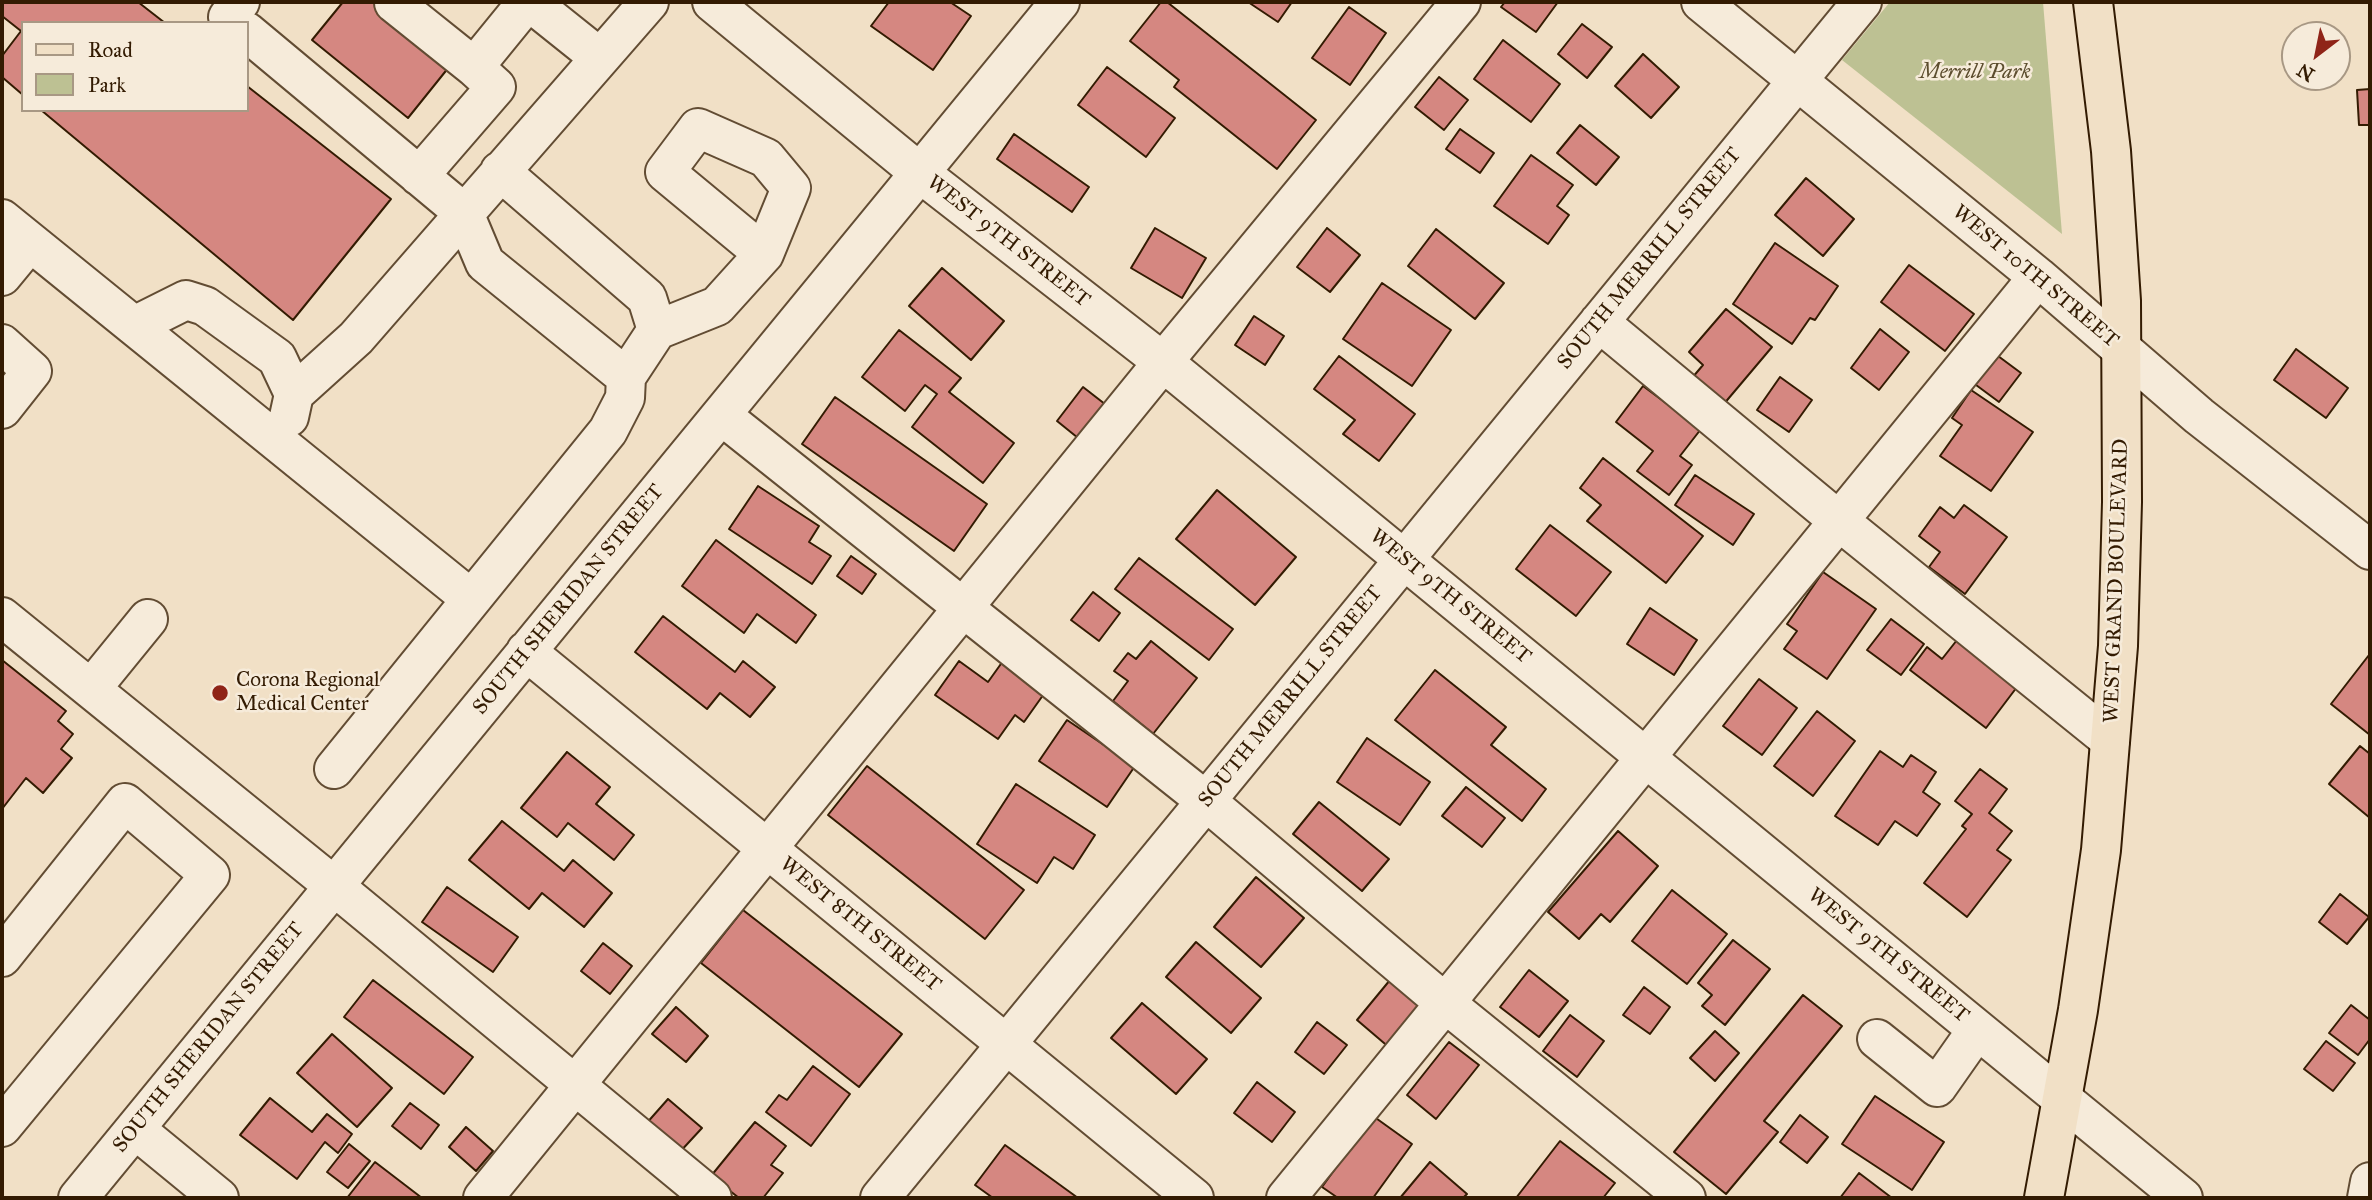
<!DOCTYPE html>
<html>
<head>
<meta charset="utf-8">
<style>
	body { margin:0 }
	#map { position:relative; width:2372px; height:1200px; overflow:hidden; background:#f1e0c6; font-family:"IM FELL Great Primer",serif }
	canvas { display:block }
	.frame { position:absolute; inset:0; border:4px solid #331b02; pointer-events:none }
	.legend { position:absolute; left:21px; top:21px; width:228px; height:91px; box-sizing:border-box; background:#f6ebda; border:2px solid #a89884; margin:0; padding:9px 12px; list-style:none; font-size:21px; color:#331b02 }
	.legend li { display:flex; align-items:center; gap:14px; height:35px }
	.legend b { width:35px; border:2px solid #a89884 }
	.north { position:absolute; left:2281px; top:21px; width:70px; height:70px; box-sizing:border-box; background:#f6ebda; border:2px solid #a89884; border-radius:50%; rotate:212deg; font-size:19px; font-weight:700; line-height:28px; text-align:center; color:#331b02 }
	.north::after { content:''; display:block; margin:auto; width:24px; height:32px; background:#8f2418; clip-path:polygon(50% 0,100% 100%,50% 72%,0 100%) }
</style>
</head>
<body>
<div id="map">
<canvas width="2372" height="1200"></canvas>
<div class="frame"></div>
<ul class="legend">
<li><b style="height:9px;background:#f1e0c6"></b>Road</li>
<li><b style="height:19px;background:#bdc193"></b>Park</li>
</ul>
<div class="north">N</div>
</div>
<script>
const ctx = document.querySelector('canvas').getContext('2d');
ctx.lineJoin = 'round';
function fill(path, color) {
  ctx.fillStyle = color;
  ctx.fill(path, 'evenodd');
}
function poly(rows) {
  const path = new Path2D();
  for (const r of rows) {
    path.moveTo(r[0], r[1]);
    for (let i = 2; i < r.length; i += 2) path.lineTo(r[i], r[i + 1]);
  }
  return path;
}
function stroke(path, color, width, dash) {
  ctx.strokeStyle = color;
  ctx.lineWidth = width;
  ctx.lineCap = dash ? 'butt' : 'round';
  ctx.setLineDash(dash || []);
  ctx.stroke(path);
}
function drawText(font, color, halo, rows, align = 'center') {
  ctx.font = font + ' "IM FELL Great Primer",serif';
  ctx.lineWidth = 5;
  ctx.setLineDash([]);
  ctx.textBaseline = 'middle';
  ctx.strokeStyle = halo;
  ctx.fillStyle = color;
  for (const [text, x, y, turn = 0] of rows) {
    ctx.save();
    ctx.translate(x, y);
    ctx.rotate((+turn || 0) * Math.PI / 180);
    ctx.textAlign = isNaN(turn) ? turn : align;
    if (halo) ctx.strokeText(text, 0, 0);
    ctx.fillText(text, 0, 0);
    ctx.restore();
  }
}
fill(poly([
	[1890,2,2043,2,2062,234,1842,60]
]), '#bdc193');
const building = poly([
	[2,2,138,2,165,23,23,23,23,95,2,77,2,56,21,31,2,16,2,2],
	[343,2,379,2,453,62,408,118,312,40,343,2],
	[889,2,950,2,971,16,933,70,871,26,889,2],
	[1161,2,1167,2,1316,120,1277,169,1174,87,1179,80,1130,41,1161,2],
	[1248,2,1292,2,1278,22,1248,2],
	[1505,2,1558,2,1536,32,1501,7,1505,2],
	[1349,7,1386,33,1350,85,1312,58,1349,7],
	[1582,24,1612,47,1587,78,1558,54,1582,24],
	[1503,40,1560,84,1531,122,1474,79,1503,40],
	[1643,54,1679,87,1651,118,1615,86,1643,54],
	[1107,67,1175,118,1146,157,1078,105,1107,67],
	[1439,77,1468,100,1444,130,1415,107,1439,77],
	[247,86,391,199,293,320,41,110,247,110,247,86],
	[2370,89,2370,125,2359,125,2357,90,2370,89],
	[1580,125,1619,157,1596,185,1557,153,1580,125],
	[1460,129,1494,153,1480,173,1446,149,1460,129],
	[1014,134,1089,187,1072,212,997,159,1014,134],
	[1531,155,1573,185,1557,206,1569,215,1548,244,1494,206,1531,155],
	[1806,178,1854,219,1823,256,1775,215,1806,178],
	[1155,228,1206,258,1182,298,1131,268,1155,228],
	[1327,228,1360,255,1330,292,1297,267,1327,228],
	[1436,229,1504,283,1475,319,1408,266,1436,229],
	[1775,243,1838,286,1815,320,1810,318,1792,344,1733,304,1775,243],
	[1909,265,1974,314,1945,351,1881,302,1909,265],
	[942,268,1004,321,971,360,909,306,942,268],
	[1382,283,1451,330,1412,386,1343,339,1382,283],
	[1726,309,1772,347,1723,405,1692,378,1703,365,1689,352,1726,309],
	[1254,316,1284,336,1265,365,1235,345,1254,316],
	[1880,329,1909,352,1879,390,1851,368,1880,329],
	[899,330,961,378,949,392,1014,443,983,483,912,427,937,394,925,385,905,411,862,377,899,330],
	[2296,349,2348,388,2326,418,2274,380,2296,349],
	[1994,353,2021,373,1999,402,1972,382,1994,353],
	[1339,356,1415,414,1379,461,1343,434,1355,420,1314,389,1339,356],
	[1780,377,1812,400,1789,432,1757,410,1780,377],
	[1643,386,1701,429,1680,456,1692,465,1669,495,1637,471,1653,451,1616,422,1643,386],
	[1083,387,1110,408,1083,442,1057,421,1083,387],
	[1971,390,2033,432,1991,491,1940,456,1962,425,1952,418,1971,390],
	[835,397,987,504,954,551,802,444,835,397],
	[1603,458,1703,536,1666,583,1587,521,1601,505,1580,488,1603,458],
	[1695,475,1754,514,1733,545,1675,505,1695,475],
	[758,486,819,526,809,542,831,556,812,584,729,529,758,486],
	[1217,490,1296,557,1255,605,1176,539,1217,490],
	[1964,505,2007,537,1965,594,1929,567,1940,552,1919,536,1940,507,1954,518,1964,505],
	[1550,525,1611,572,1576,616,1516,569,1550,525],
	[716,540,816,615,796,643,757,614,744,633,682,586,716,540],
	[851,556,876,574,862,594,837,576,851,556],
	[1139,558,1233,629,1209,660,1115,589,1139,558],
	[1823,572,1876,609,1827,679,1784,649,1797,631,1787,624,1823,572],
	[1093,592,1120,613,1099,641,1071,620,1093,592],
	[1650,608,1697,640,1674,675,1627,644,1650,608],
	[663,616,735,672,743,661,775,687,750,717,720,693,707,709,635,652,663,616],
	[1891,619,1924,644,1901,675,1867,650,1891,619],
	[1957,640,2017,687,1986,728,1910,670,1927,647,1942,659,1957,640],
	[1151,641,1197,678,1153,734,1113,701,1128,681,1114,671,1128,653,1136,659,1151,641],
	[2369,655,2370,656,2370,735,2331,704,2369,655],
	[2,660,66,711,58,721,73,734,61,749,72,758,43,793,26,778,2,809,2,660],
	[959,661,988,682,1003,661,1046,691,1024,722,1015,715,998,739,935,695,959,661],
	[1435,670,1506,727,1491,745,1546,789,1522,821,1395,720,1435,670],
	[1759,679,1797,708,1762,755,1723,726,1759,679],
	[1817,711,1855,741,1813,796,1774,766,1817,711],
	[1067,720,1135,766,1107,807,1039,761,1067,720],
	[1367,738,1430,782,1400,825,1337,782,1367,738],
	[2360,746,2370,754,2370,818,2329,784,2360,746],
	[1880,751,1903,767,1911,755,1936,772,1923,792,1940,804,1917,836,1895,821,1878,845,1835,816,1880,751],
	[567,752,610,787,596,804,634,835,614,860,568,823,557,837,521,808,567,752],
	[867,766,1024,890,985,939,828,815,867,766],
	[1980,769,2007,789,1989,813,2012,831,1997,850,2011,860,1967,917,1924,883,1966,829,1962,826,1972,814,1955,801,1980,769],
	[1016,784,1095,835,1073,869,1054,857,1037,883,977,844,1016,784],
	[1466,787,1505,818,1482,847,1442,816,1466,787],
	[1319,802,1389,859,1362,891,1293,834,1319,802],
	[502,821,564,871,573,860,612,893,584,927,542,893,529,909,469,860,502,821],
	[1618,831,1658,866,1610,922,1601,914,1579,939,1548,912,1618,831],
	[1256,877,1304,918,1261,967,1214,927,1256,877],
	[447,887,518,937,493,972,422,922,447,887],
	[1672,890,1727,934,1687,984,1632,941,1672,890],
	[2340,894,2369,917,2347,944,2319,922,2340,894],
	[743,910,902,1034,859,1087,701,963,743,910],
	[1733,940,1770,969,1725,1025,1702,1006,1712,995,1698,983,1733,940],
	[1196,942,1261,998,1231,1033,1166,977,1196,942],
	[603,943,632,966,610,994,581,971,603,943],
	[1529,970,1568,1001,1539,1037,1500,1007,1529,970],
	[373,980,473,1057,444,1094,344,1017,373,980],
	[1390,980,1425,1008,1391,1049,1357,1020,1390,980],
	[1644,987,1670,1007,1650,1034,1623,1015,1644,987],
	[1803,995,1842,1026,1764,1121,1778,1132,1726,1194,1674,1152,1803,995],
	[1142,1003,1207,1059,1176,1094,1111,1038,1142,1003],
	[2351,1005,2370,1020,2370,1039,2358,1055,2329,1033,2351,1005],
	[676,1007,708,1036,686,1062,652,1034,676,1007],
	[1570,1015,1604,1041,1577,1077,1543,1051,1570,1015],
	[1317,1022,1347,1045,1324,1074,1295,1052,1317,1022],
	[1715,1031,1739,1053,1715,1081,1690,1058,1715,1031],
	[332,1034,392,1088,357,1127,297,1073,332,1034],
	[2326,1041,2355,1063,2333,1091,2304,1069,2326,1041],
	[1449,1042,1479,1065,1436,1119,1407,1095,1449,1042],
	[813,1066,850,1094,811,1146,766,1112,779,1095,787,1100,813,1066],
	[1257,1082,1295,1112,1272,1142,1234,1113,1257,1082],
	[1875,1096,1944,1142,1912,1190,1842,1144,1875,1096],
	[270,1098,312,1132,327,1114,352,1134,338,1153,325,1142,297,1179,240,1135,270,1098],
	[668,1099,702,1128,678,1154,645,1125,668,1099],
	[410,1103,439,1125,421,1149,392,1126,410,1103],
	[1800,1115,1828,1137,1807,1163,1780,1142,1800,1115],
	[1373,1116,1412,1144,1373,1198,1338,1198,1322,1187,1373,1116],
	[755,1122,786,1146,771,1165,783,1173,763,1198,739,1198,711,1176,755,1122],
	[466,1127,493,1151,476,1171,449,1147,466,1127],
	[1560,1141,1615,1183,1603,1198,1516,1198,1560,1141],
	[349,1144,370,1161,348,1188,327,1172,349,1144],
	[1005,1145,1078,1198,993,1198,975,1185,1005,1145],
	[375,1162,422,1198,347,1198,375,1162],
	[1430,1162,1467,1194,1463,1198,1400,1198,1430,1162],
	[1859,1173,1892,1198,1840,1198,1859,1173]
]);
fill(building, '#d58781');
stroke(building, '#331b02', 2);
const minor = poly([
	[395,2,394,3,474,67,527,2],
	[530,2,600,58],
	[712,2,920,173,1163,362,2183,1198],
	[1701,2,2038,277,2199,416,2370,550],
	[235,23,228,17,240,2],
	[247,32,464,213,485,263,626,377,625,398,608,431,334,769],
	[500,171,647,298,657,330,626,377],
	[419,176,496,87,474,67],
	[2,219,470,598],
	[2,276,30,242],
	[1599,322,1839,521,2110,740],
	[134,326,186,300,205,306,277,358,294,394,289,417],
	[657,330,717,306,764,254,665,172,698,128,766,158,791,188,764,254],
	[2,344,32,371,2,409],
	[294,394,356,338,649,2],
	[721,415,1206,801,1445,1003,1686,1198],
	[2,617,334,886,712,1198],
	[526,651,1194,1198],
	[91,689,148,619],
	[2,957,125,803,210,875,2,1127],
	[1877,1039,1937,1087,1977,1030],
	[135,1129,219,1198],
	[78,1198,1060,2],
	[483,1198,1163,362,1461,2],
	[880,1198,1862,2],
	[1286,1198,2038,277],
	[2367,1198,2370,1182]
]);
const major = poly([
	[2044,1198,2078,1010,2101,850,2118,646,2122,502,2121,301,2111,151,2093,2]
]);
stroke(minor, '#624c33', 42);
stroke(major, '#331b02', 42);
stroke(minor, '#f6ebda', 38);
stroke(major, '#f1e0c6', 38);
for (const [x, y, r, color] of [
	[220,693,9,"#8f2418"]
]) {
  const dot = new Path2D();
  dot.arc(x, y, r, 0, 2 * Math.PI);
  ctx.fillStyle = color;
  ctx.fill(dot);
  stroke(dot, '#f6ebda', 2.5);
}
drawText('italic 21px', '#5c4d2e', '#f6ebda', [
	["Merrill Park",1975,73]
]);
drawText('21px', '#331b02', '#f6ebda', [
	["WEST 9TH STREET",1008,242,38],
	["SOUTH MERRILL STREET",1650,259,-51],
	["WEST 10TH STREET",2035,277,40],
	["WEST GRAND BOULEVARD",2117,581,-88],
	["WEST 9TH STREET",1450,597,39],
	["SOUTH SHERIDAN STREET",569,600,-51],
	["SOUTH MERRILL STREET",1291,697,-51],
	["WEST 8TH STREET",860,925,39],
	["WEST 9TH STREET",1888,956,39],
	["SOUTH SHERIDAN STREET",209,1038,-51]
]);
drawText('21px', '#331b02', '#f6ebda', [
	["Corona Regional",236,681],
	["Medical Center",236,705]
], 'left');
</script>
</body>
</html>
